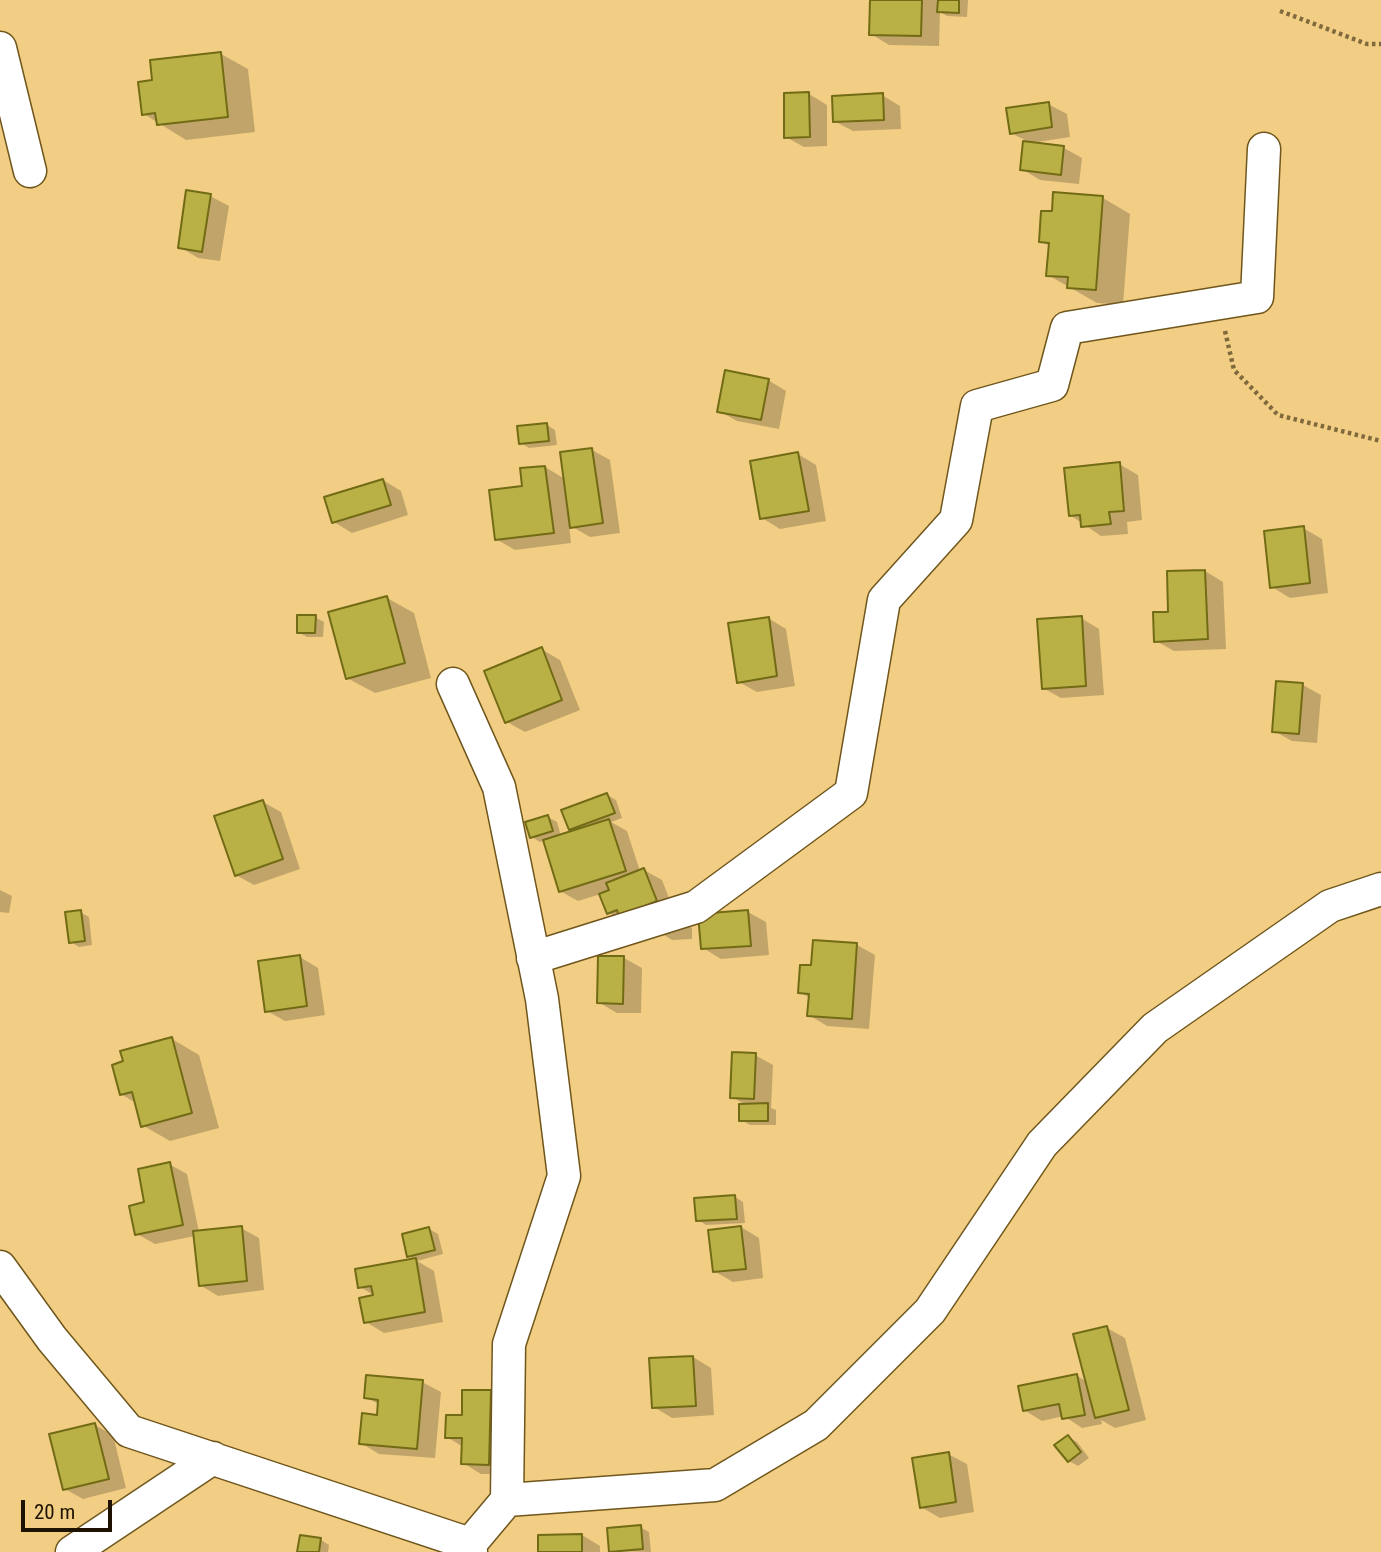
<!DOCTYPE html>
<html>
<head>
<meta charset="utf-8">
<style>
	body { margin:0 }
	#map { position:relative; width:1381px; height:1552px; overflow:hidden; background:#f2ce84; font-family:"Roboto Condensed",sans-serif }
	canvas { display:block }
	.scale { position:absolute; left:21px; top:1500px; width:91px; height:32px; box-sizing:border-box; border:4px solid #1e1300; border-top:0; padding-left:9px; font-size:21px; line-height:24px; white-space:nowrap; color:#1e1300; -webkit-text-stroke:5px #f2ce84; paint-order:stroke }
</style>
</head>
<body>
<div id="map">
<canvas width="1381" height="1552"></canvas>
<div class="scale">20 m</div>
</div>
<script>
const ctx = document.querySelector('canvas').getContext('2d');
ctx.lineJoin = 'round';
function fill(path, color) {
  ctx.fillStyle = color;
  ctx.fill(path, 'evenodd');
}
function poly(rows) {
  const path = new Path2D();
  for (const r of rows) {
    path.moveTo(r[0], r[1]);
    for (let i = 2; i < r.length; i += 2) path.lineTo(r[i], r[i + 1]);
  }
  return path;
}
function stroke(path, color, width, dash) {
  ctx.strokeStyle = color;
  ctx.lineWidth = width;
  ctx.lineCap = dash ? 'butt' : 'round';
  ctx.setLineDash(dash || []);
  ctx.stroke(path);
}
fill(poly([
	[872,0,968,0,967,17,947,16,940,12,939,46,889,45,871,34],
	[221,54,248,69,255,132,186,140,144,114,154,82],
	[809,94,827,105,827,146,804,147,786,137],
	[882,95,900,106,901,129,853,131,834,121],
	[1048,104,1067,114,1070,137,1031,143,1064,148,1082,158,1079,184,1040,180,1022,169,1025,140,1011,133],
	[1055,194,1103,198,1130,214,1123,305,1097,303,1048,275,1050,246,1040,241,1053,213],
	[210,196,229,206,220,261,198,258,180,247],
	[768,380,786,391,779,429,737,421,719,411],
	[547,425,555,430,557,445,529,448,521,443],
	[592,450,610,460,620,533,590,537,569,525,571,543,515,550,496,539,523,487,545,467,565,479],
	[798,454,816,465,826,521,780,529,762,518],
	[1119,464,1138,475,1142,520,1127,522,1128,534,1101,536,1070,515],
	[383,480,401,491,408,515,352,533,334,522],
	[1303,528,1322,539,1328,593,1290,598,1272,587],
	[1205,571,1223,582,1226,649,1174,651,1156,641,1170,613,1168,573],
	[387,598,414,613,431,678,375,693,347,678],
	[315,617,324,622,323,637,307,637,298,632],
	[768,618,786,629,795,686,757,692,739,682],
	[1081,618,1099,629,1104,695,1061,698,1043,688],
	[541,649,560,660,580,710,525,732,507,722],
	[1303,685,1321,695,1317,743,1292,741,1274,731],
	[607,795,616,800,622,818,611,822,627,831,640,871,644,870,662,880,674,911,627,923,609,913,601,894,578,901,560,891,545,840,540,842,532,837,548,817,557,822,561,836,576,832,570,828],
	[263,802,281,812,300,869,254,885,236,875],
	[0,890,12,896,9,913,0,912],
	[80,912,89,917,92,945,79,947,71,942],
	[748,912,766,922,769,955,721,959,703,948],
	[683,923,692,928,692,939,672,940,664,935,664,924],
	[857,945,875,955,869,1029,827,1026,809,1015,810,998,800,992,812,967],
	[300,957,318,968,325,1015,285,1021,267,1011],
	[624,958,642,968,641,1013,617,1013,598,1002],
	[172,1039,199,1055,219,1128,170,1141,142,1125,136,1103,121,1094],
	[755,1055,773,1065,771,1108,776,1110,776,1125,750,1125,741,1120,748,1106,732,1097],
	[169,1164,187,1174,199,1232,241,1228,259,1238,264,1290,218,1296,200,1285,195,1236,155,1244,137,1234,146,1203],
	[735,1197,743,1202,745,1223,706,1225,698,1220],
	[741,1227,759,1238,763,1278,733,1282,714,1271],
	[429,1229,438,1234,443,1254,417,1261,434,1271,443,1322,384,1333,366,1322,377,1297,360,1287,416,1260,409,1256],
	[1107,1328,1125,1338,1146,1420,1115,1428,1101,1420,1102,1424,1082,1428,1064,1416,1042,1421,1024,1410,1076,1375,1087,1382],
	[693,1357,711,1368,714,1415,672,1418,654,1407],
	[422,1382,441,1392,435,1458,379,1454,361,1443,379,1417,380,1405,366,1397],
	[491,1392,509,1403,507,1474,481,1474,463,1463,463,1447,447,1437],
	[95,1425,113,1435,126,1488,83,1499,65,1489],
	[1068,1437,1077,1442,1089,1458,1078,1466,1069,1461],
	[948,1454,967,1464,974,1512,940,1518,921,1507],
	[640,1527,649,1532,651,1552,611,1551],
	[582,1535,600,1546,600,1552,540,1552],
	[301,1537,321,1540,329,1545,328,1552,298,1552]
]), '#0003');
const building = poly([
	[870,0,922,0,921,36,869,35,870,0],
	[938,0,959,0,959,13,937,12,938,0],
	[221,52,228,117,157,125,155,113,142,115,138,82,152,80,150,60,221,52],
	[809,92,810,137,784,138,784,93,809,92],
	[883,93,884,120,833,122,832,96,883,93],
	[1049,102,1052,127,1010,134,1006,108,1049,102],
	[1023,141,1064,146,1061,175,1020,170,1023,141],
	[186,190,211,194,202,252,178,248,186,190],
	[1053,192,1103,196,1096,290,1067,288,1068,277,1046,276,1049,243,1039,242,1041,211,1052,211,1053,192],
	[725,370,769,379,761,420,717,412,725,370],
	[547,423,549,441,519,444,517,426,547,423],
	[592,448,603,523,570,528,560,452,592,448],
	[798,452,809,511,760,519,750,461,798,452],
	[1120,462,1124,511,1109,512,1111,524,1081,527,1080,515,1069,516,1064,468,1120,462],
	[545,466,554,533,495,540,489,490,522,486,520,468,545,466],
	[383,479,391,505,332,523,324,497,383,479],
	[1304,526,1310,583,1270,588,1264,531,1304,526],
	[1205,570,1208,639,1154,642,1153,612,1168,612,1167,571,1205,570],
	[387,596,405,663,346,679,328,612,387,596],
	[297,615,316,615,315,633,297,633,297,615],
	[1082,616,1086,686,1042,689,1037,619,1082,616],
	[769,617,777,676,737,683,728,623,769,617],
	[542,647,562,700,505,723,484,671,542,647],
	[1276,681,1303,683,1299,734,1272,732,1276,681],
	[607,793,615,813,569,830,561,810,607,793],
	[263,800,283,859,235,876,214,816,263,800],
	[548,815,553,831,530,838,525,822,548,815],
	[609,819,626,871,559,892,543,840,609,819],
	[644,868,657,901,619,917,617,910,607,914,599,894,609,890,606,883,644,868],
	[81,910,85,941,69,943,65,912,81,910],
	[748,910,751,946,701,949,698,914,748,910],
	[813,940,857,943,852,1019,807,1016,809,994,798,993,800,965,811,965,813,940],
	[300,955,307,1006,265,1012,258,961,300,955],
	[598,956,624,956,623,1004,597,1003,598,956],
	[172,1037,192,1113,141,1127,132,1092,120,1095,112,1065,123,1061,120,1051,172,1037],
	[732,1052,756,1053,754,1099,730,1098,732,1052],
	[768,1103,768,1121,739,1121,739,1104,768,1103],
	[170,1162,183,1225,135,1235,129,1206,144,1202,138,1169,170,1162],
	[735,1195,737,1219,696,1221,694,1198,735,1195],
	[242,1226,247,1281,199,1286,193,1231,242,1226],
	[741,1226,746,1269,713,1272,708,1230,741,1226],
	[429,1227,435,1250,407,1257,402,1234,429,1227],
	[416,1258,425,1312,364,1323,359,1298,373,1295,371,1286,358,1288,355,1269,416,1258],
	[1107,1326,1129,1410,1095,1418,1073,1334,1107,1326],
	[693,1356,696,1406,652,1408,649,1358,693,1356],
	[1077,1374,1085,1415,1062,1419,1059,1404,1023,1411,1018,1386,1077,1374],
	[366,1375,423,1380,417,1449,359,1444,362,1413,377,1415,378,1400,364,1398,366,1375],
	[462,1390,491,1390,489,1465,461,1464,462,1438,445,1438,446,1415,462,1415,462,1390],
	[95,1423,109,1479,63,1490,49,1434,95,1423],
	[1068,1435,1081,1452,1068,1462,1054,1445,1068,1435],
	[949,1452,956,1502,920,1508,912,1458,949,1452],
	[641,1525,643,1549,609,1552,607,1528,641,1525],
	[582,1534,582,1552,538,1552,538,1535,582,1534],
	[300,1535,321,1538,319,1552,297,1552,300,1535]
]);
fill(building, '#b9b146');
stroke(building, '#726b15', 2);
const minor = poly([
	[0,48,30,171],
	[453,684,499,787,542,999,564,1176,509,1344,507,1500,470,1544],
	[533,958,696,907,851,793,884,600,956,520,977,406,1052,385,1067,328,1257,297,1264,149],
	[0,1267,52,1339,129,1431,470,1544,471,1552],
	[507,1500,715,1485,816,1425,930,1311,1042,1144,1155,1028,1330,906,1381,889],
	[72,1552,213,1458]
]);
stroke(minor, '#6f561c', 35);
stroke(poly([
	[1280,11,1367,44,1381,44],
	[1225,331,1234,370,1278,415,1381,441]
]), '#806a3d', 4.5, [3.5, 3.5]);
stroke(minor, '#fff', 32);
</script>
</body>
</html>
